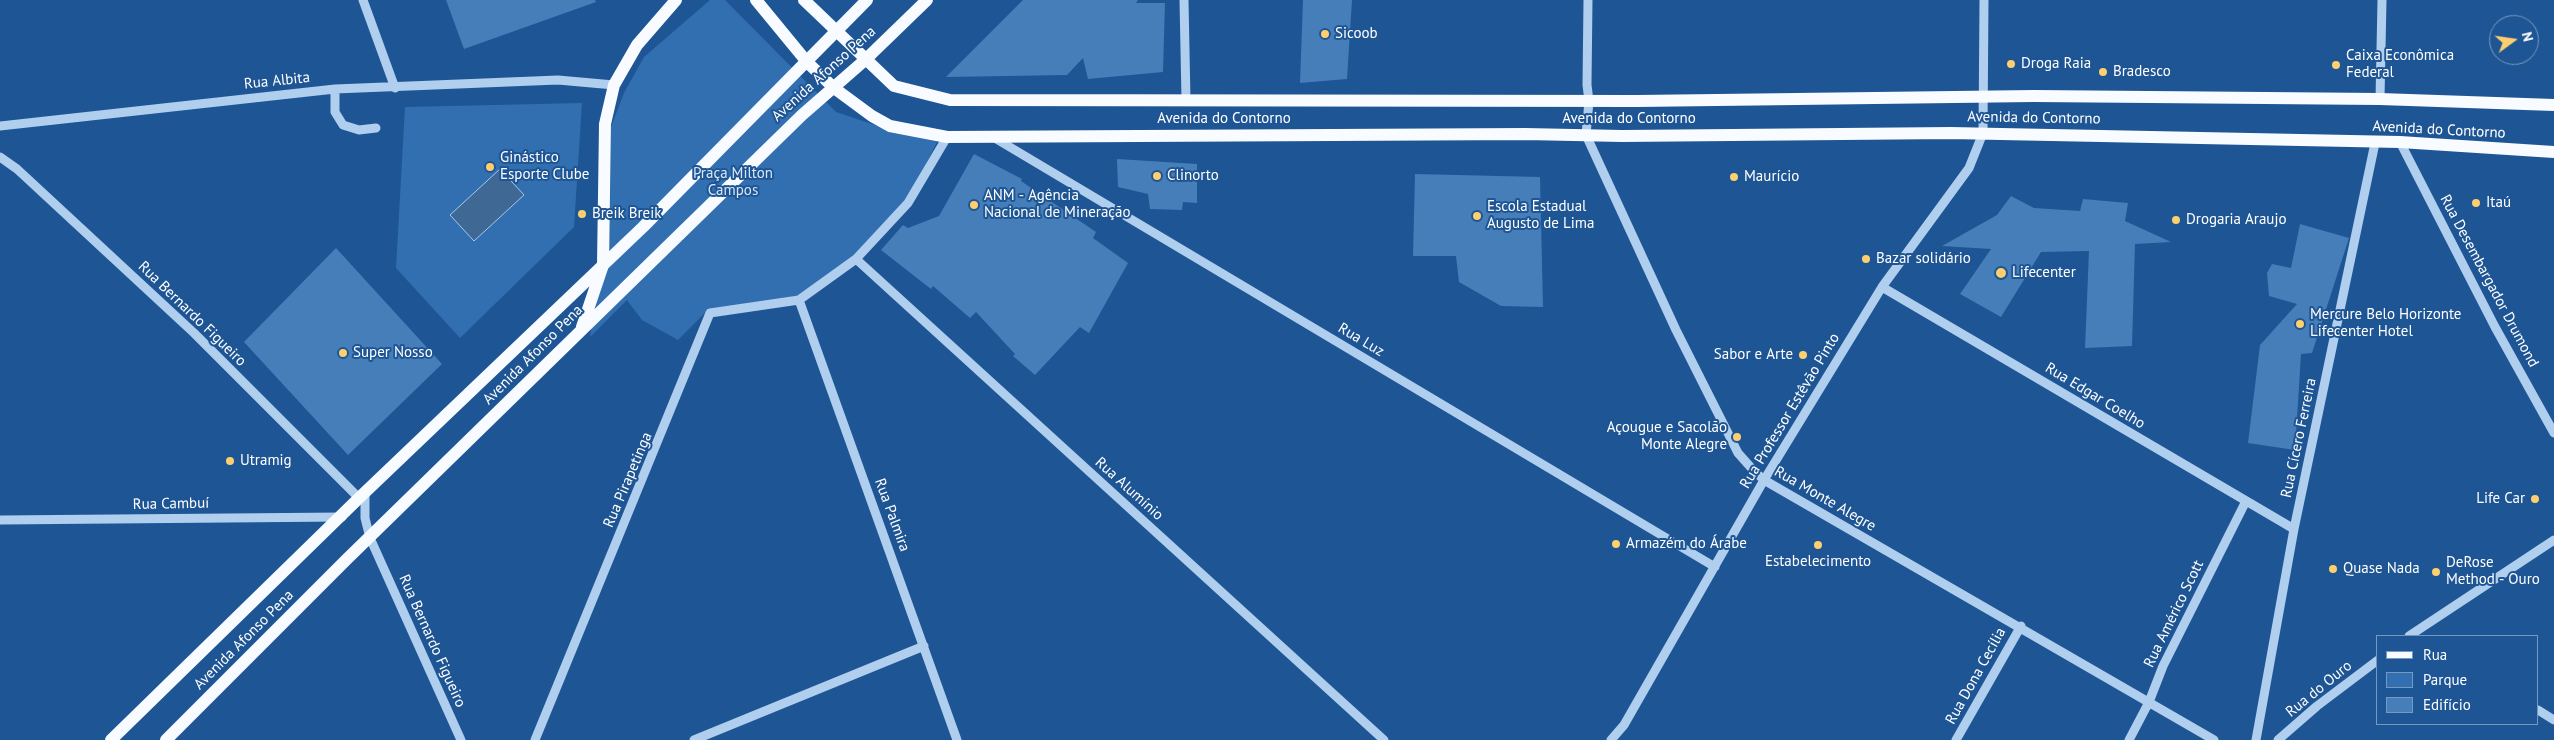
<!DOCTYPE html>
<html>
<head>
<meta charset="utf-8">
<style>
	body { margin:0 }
	#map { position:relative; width:2554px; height:740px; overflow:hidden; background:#1e5594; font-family:"PT Sans",sans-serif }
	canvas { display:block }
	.legend { position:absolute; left:2376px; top:635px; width:162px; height:90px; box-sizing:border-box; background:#1e5594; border:1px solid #7899bf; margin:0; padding:6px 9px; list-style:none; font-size:15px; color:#fff }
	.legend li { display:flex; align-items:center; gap:10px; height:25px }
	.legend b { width:25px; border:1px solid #7899bf }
	.north { position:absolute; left:2489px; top:15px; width:50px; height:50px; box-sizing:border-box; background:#1e5594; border:1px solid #7899bf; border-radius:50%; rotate:76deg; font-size:14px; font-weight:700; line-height:20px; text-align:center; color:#fff }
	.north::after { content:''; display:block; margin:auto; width:18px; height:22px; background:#fdcf6f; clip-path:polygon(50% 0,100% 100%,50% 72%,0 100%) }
</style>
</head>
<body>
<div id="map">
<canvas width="2554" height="740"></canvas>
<ul class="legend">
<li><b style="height:6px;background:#f8fbff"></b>Rua</li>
<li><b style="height:14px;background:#326fb1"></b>Parque</li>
<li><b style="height:14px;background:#467eba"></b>Edifício</li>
</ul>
<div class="north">N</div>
</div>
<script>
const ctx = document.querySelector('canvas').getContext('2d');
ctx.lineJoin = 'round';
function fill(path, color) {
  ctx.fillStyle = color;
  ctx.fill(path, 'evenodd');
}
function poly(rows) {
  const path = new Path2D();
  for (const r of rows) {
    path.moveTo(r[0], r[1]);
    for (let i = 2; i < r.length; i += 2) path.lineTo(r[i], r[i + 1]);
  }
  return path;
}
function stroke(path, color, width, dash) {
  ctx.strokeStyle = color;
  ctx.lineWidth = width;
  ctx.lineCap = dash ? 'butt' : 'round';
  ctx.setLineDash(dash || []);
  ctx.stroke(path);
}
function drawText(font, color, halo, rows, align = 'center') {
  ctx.font = font + ' "PT Sans",sans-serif';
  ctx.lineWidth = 4;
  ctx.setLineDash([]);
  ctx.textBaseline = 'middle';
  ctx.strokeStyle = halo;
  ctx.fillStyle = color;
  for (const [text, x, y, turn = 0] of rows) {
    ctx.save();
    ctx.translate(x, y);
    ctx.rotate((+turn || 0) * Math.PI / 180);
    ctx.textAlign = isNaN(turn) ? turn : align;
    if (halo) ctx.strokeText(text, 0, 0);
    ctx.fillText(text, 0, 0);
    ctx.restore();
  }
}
fill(poly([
	[710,0,725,0,836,112,890,130,937,142,908,200,856,256,798,297,707,311,678,340,642,320,627,300,590,337,610,205,611,127,624,93,644,57],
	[582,103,574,227,460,338,396,268,405,107]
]), '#326fb1');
const water = poly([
	[500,169,524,195,474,241,450,215,500,169]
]);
fill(water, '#406894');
stroke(water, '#a4c9f0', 1);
fill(poly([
	[446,0,595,0,596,2,464,49],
	[1023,0,1138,0,1136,3,1165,3,1163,72,1088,79,1083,58,1067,75,946,77],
	[1303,0,1352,0,1347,79,1300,83],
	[974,154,1022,179,1021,181,1096,232,1093,238,1128,263,1089,333,1080,327,1035,375,1013,356,1015,354,976,312,970,318,933,286,931,289,881,250,903,225,908,228,939,216],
	[1117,159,1197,164,1197,203,1183,202,1182,210,1150,209,1148,194,1118,187],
	[1415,174,1540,177,1543,307,1501,306,1459,282,1456,256,1413,256],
	[2011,196,2034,208,2080,211,2083,199,2128,203,2125,221,2171,242,2135,244,2132,346,2085,348,2089,251,2041,252,2001,317,1960,294,1991,249,1942,246,1997,215],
	[2300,224,2349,238,2312,353,2301,354,2295,450,2248,443,2260,345,2297,304,2269,296,2267,273,2272,264,2291,268],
	[336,248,442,364,348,455,244,342]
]), '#467eba');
stroke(poly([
	[363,0,395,88],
	[1184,0,1186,100],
	[1588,0,1587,85,1589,101,1586,135,1676,330,1738,453,1754,471,1764,480,2214,740],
	[335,89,335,112,343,125,359,130,376,128],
	[2380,99,2382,0],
	[0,126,335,89,558,80,614,85],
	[993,137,1715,567],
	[2400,142,2495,327,2554,433],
	[0,157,17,169,194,333,359,498],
	[856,259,1384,740],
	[1882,287,2294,529],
	[799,300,957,740],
	[365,495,365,518,370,538,461,740],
	[0,520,342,517],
	[2409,636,2554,540],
	[2538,710,2554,720],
	[535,740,710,313,799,300,856,259,908,203,947,137],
	[694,740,924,646],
	[1611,740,1624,725,1764,480,1882,287,1969,168,1983,133,1984,0],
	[1956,740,2021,626],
	[2129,740,2149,702,2163,666,2246,501],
	[2256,740,2294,529,2375,143],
	[2278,740,2317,706,2378,660]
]), '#b0ceee', 9);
stroke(poly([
	[756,0,807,62,834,88,872,116,890,126,947,137,1525,134,1622,136,1951,133,2400,142,2554,152],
	[804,0,894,86,950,100,1637,101,2034,96,2380,99,2554,105],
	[582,327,603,265,605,124,614,85,637,45,676,0],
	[111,740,359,498,643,227,867,0],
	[166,740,347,559,802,115,865,60,927,0]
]), '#f8fbff', 12);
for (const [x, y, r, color] of [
	[1325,34,5,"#fdcf6f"],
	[2011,64,5,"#fdcf6f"],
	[2336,65,5,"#fdcf6f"],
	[2103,72,5,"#fdcf6f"],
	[490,167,5,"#fdcf6f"],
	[1157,176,5,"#fdcf6f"],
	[1734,177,5,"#fdcf6f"],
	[2476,203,5,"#fdcf6f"],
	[974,205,5,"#fdcf6f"],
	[582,214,5,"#fdcf6f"],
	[1477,216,5,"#fdcf6f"],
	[2176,220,5,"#fdcf6f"],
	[1866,259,5,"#fdcf6f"],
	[2001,273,6,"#fdcf6f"],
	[2300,324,5,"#fdcf6f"],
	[343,353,5,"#fdcf6f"],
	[1803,355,5,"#fdcf6f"],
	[1737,437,5,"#fdcf6f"],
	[230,461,5,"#fdcf6f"],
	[2535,499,5,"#fdcf6f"],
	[1616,544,5,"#fdcf6f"],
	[1818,545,5,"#fdcf6f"],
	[2333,569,5,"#fdcf6f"],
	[2436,572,5,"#fdcf6f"]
]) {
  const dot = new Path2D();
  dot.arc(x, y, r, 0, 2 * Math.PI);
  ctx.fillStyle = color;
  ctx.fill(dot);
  stroke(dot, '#1e5594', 2);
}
drawText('15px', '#fff', '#1e5594', [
	["Sicoob",1335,34],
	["Caixa Econômica",2346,56],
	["Federal",2346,73],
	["Droga Raia",2021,64],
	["Bradesco",2113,72],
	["Ginástico",500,158],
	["Esporte Clube",500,175],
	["Clinorto",1167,176],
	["Maurício",1744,177],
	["ANM - Agência",984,196],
	["Nacional de Mineração",984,213],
	["Itaú",2486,203],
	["Escola Estadual",1487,207],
	["Augusto de Lima",1487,224],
	["Breik Breik",592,214],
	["Drogaria Araujo",2186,220],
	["Bazar solidário",1876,259],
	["Lifecenter",2012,273],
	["Mercure Belo Horizonte",2310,315],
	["Lifecenter Hotel",2310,332],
	["Super Nosso",353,353],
	["Sabor e Arte",1793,355,"right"],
	["Açougue e Sacolão",1727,428,"right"],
	["Monte Alegre",1727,445,"right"],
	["Utramig",240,461],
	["Life Car",2525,499,"right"],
	["Armazém do Árabe",1626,544],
	["Estabelecimento",1818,562,"center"],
	["DeRose",2446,563],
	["Method - Ouro",2446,580],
	["Quase Nada",2343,569]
], 'left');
drawText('15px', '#fff', '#1e5594', [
	["Avenida Afonso Pena",824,74,-42],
	["Rua Albita",277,81,-6],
	["Avenida do Contorno",2034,118,1],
	["Avenida do Contorno",1224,119],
	["Avenida do Contorno",1629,119],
	["Avenida do Contorno",2439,130,3],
	["Rua Desembargador Drumond",2489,281,62],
	["Rua Bernardo Figueiro",192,314,44],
	["Rua Luz",1361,340,31],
	["Avenida Afonso Pena",533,355,-45],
	["Rua Edgar Coelho",2095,396,31],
	["Rua Professor Estêvão Pinto",1790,411,-59],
	["Rua Cícero Ferreira",2299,438,-78],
	["Rua Pirapetinga",628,480,-67],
	["Rua Alumínio",1129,489,42],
	["Rua Monte Alegre",1825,499,30],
	["Rua Cambuí",171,504,-1],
	["Rua Palmira",892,515,70],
	["Rua Américo Scott",2174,614,-64],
	["Avenida Afonso Pena",244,640,-45],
	["Rua Bernardo Figueiro",432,641,66],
	["Rua Dona Cecília",1976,676,-61],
	["Rua do Ouro",2319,689,-39]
]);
drawText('15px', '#d6e8fa', '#1e5594', [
	["Praça Milton",733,174],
	["Campos",733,191]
]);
</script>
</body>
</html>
